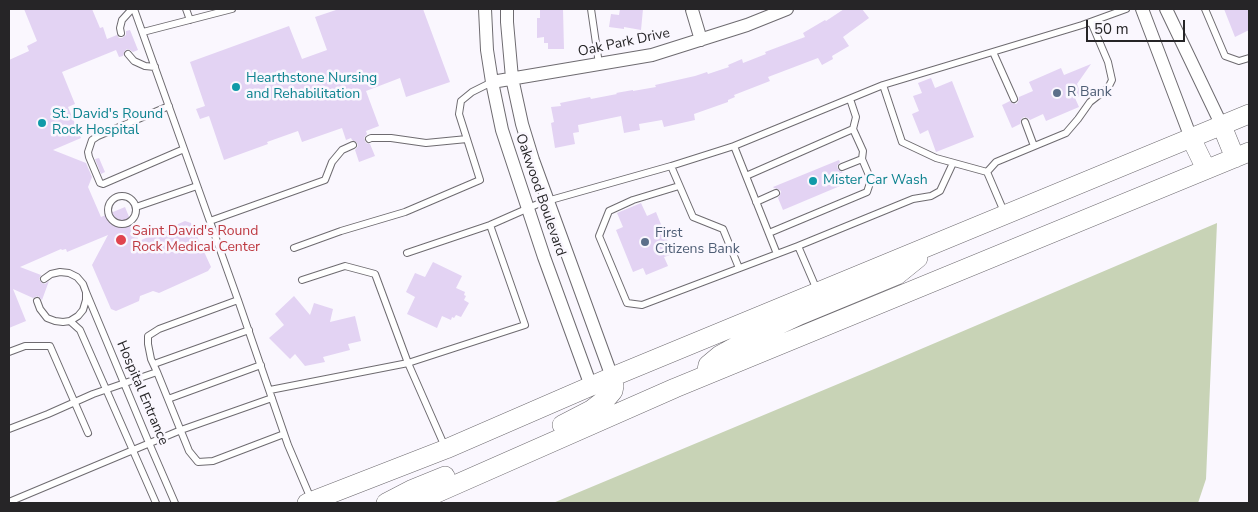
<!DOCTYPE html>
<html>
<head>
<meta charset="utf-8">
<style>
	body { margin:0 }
	#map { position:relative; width:1258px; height:512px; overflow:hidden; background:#faf7fe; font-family:"Nunito Sans",sans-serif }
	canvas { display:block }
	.frame { position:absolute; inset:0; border:10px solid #262527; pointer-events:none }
	.scale { position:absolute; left:1086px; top:20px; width:99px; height:22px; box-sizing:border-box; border:2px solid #262527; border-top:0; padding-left:6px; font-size:15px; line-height:18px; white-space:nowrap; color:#262527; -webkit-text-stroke:4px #faf7fe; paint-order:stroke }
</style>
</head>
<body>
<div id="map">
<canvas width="1258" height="512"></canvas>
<div class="frame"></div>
<div class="scale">50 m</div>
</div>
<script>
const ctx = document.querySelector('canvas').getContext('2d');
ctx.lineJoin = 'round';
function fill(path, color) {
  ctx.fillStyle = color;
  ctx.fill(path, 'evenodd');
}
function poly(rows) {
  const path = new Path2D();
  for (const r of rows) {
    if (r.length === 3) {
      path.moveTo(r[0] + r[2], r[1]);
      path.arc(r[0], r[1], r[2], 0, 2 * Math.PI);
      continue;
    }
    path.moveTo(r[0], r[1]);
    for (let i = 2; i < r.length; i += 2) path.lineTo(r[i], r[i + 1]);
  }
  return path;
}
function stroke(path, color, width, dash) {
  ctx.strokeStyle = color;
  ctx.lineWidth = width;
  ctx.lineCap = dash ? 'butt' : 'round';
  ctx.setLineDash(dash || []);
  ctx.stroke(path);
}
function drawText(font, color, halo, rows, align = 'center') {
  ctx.font = font + ' "Nunito Sans",sans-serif';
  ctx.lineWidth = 5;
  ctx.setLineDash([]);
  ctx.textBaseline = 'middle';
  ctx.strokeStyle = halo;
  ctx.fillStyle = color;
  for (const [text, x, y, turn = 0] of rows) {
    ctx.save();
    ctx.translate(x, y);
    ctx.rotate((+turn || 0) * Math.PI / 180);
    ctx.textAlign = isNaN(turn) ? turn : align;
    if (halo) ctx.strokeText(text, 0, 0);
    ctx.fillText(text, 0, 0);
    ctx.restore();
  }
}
fill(poly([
	[1217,223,1206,479,1198,503,553,503,874,369]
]), '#c8d3b6');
fill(poly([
	[24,9,92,9,100,28,103,27,107,39,117,35,119,38,122,38,126,35,126,31,130,30,138,50,133,52,130,50,127,49,124,52,123,56,119,57,116,50,62,72,75,104,68,107,81,138,53,150,86,163,92,177,88,187,101,217,125,207,139,241,185,221,191,223,211,267,208,271,159,293,153,291,140,296,139,301,116,311,111,309,92,265,108,235,67,252,66,249,62,250,61,249,20,267,41,275,39,279,42,283,45,284,49,281,42,300,38,296,33,298,13,289,26,321,9,328,9,60,29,51,27,46,37,41],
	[339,9,423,9,450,82,406,97,400,78,366,91,379,126,366,131,367,134,364,138,366,143,370,144,375,156,359,162,355,150,358,146,357,143,355,141,352,140,351,138,346,140,342,128,302,142,298,131,267,142,268,144,224,160,209,116,200,119,196,109,205,106,190,62,289,26,302,59,327,50,315,17],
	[540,9,563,9,564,49,548,49,548,43,544,43,544,37,537,38,537,18,540,18],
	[620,9,643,9,641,30,624,27,624,29,609,27,611,14,619,15],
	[844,9,862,9,869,18,843,37,849,46,832,56,833,59,822,65,818,58,768,77,770,81,734,95,735,97,728,100,728,102,694,114,695,120,664,127,662,120,639,124,640,130,624,133,621,116,578,125,579,132,573,133,575,144,555,148,551,123,554,122,551,107,561,106,560,103,590,97,591,99,617,94,616,93,633,90,633,91,656,87,655,85,695,76,707,72,708,74,729,67,728,65,742,59,743,63,766,54,765,52,805,37,803,33,825,20,826,21],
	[1224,9,1249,9,1249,30,1235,37],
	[1091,64,1077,84,1082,96,1075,98,1079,107,1046,121,1043,114,1030,120,1028,118,1024,117,1021,119,1020,124,1012,128,1002,105,1010,101,1012,103,1016,104,1018,102,1019,97,1033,91,1029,82,1061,68,1064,75],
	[931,78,935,88,952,81,974,137,936,152,928,130,920,134,912,114,919,111,913,96,922,93,918,83],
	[99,158,105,172,101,174,95,159],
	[839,160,840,162,837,166,838,169,841,172,844,172,835,175,840,186,783,210,778,198,780,195,781,191,778,189,774,188,773,187],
	[641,203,647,216,656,212,673,254,664,257,668,266,646,275,643,268,633,272,616,230,623,227,617,213],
	[433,262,462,276,456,288,465,292,464,295,466,296,464,300,469,303,461,317,456,315,454,318,452,317,451,320,442,316,437,328,407,314,415,297,406,292,415,273,425,277],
	[294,296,310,315,314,303,333,309,330,322,355,316,361,341,348,344,350,350,323,357,325,362,305,366,295,354,290,359,269,338,284,325,275,314]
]), '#e3d3f3');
const lane = poly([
	[134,9,238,300,288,445,311,499],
	[186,9,190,20],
	[591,9,599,64],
	[1205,9,1225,56,1239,61,1249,58],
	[143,32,232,9],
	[121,33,120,28,122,20,132,9],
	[993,52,1014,99],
	[128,54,134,61,145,66,155,67],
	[883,85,902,142,936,158,987,172,1005,214],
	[169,106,98,136,92,140,88,152,89,157,100,183,103,184,184,149],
	[1025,122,1034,146],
	[369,139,371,138,391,138,426,143,467,139],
	[671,166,734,146],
	[842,167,862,159],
	[987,172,996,162,1066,133,1078,119,1090,102,1108,88,1112,80,1108,62,1091,22],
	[746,176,853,129],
	[679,186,633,200,609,211,599,236,627,303,642,305,798,246,817,290],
	[122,210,14],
	[756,202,776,193],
	[136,207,197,186],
	[210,221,325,180,332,162,342,150,353,145],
	[769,233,867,192,871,180,862,159,863,151,853,129,856,117,850,99],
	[798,246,913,199,931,196,940,191,953,163],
	[294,248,341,231,405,212,480,180,459,114,461,101,472,92,492,82],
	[407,253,490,225,540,203,671,166,693,217,723,229,739,268],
	[777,254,734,146,883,85,1082,25,1126,9],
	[86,292,149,443,175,503],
	[37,301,40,309,47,318,55,321,63,322,70,321,78,316,83,310,86,300,86,292,83,284,77,277,69,273,60,272,51,274,44,279],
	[70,321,80,330,156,503],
	[9,352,25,346,50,346,88,433],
	[154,364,249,330],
	[157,372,189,451,198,462,213,461,284,434],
	[270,390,408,363,375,274,345,266,302,280],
	[168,399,261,365],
	[9,429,48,414,93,394,157,372,151,359,148,344,148,336,159,329,238,300],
	[445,447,408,363,525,325,490,225],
	[9,502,181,430,272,398]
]);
const street = poly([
	[485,9,487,50,492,82,502,130,544,257,591,386],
	[507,9,507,22,512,78,522,124,533,160,612,377],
	[1142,9,1191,138],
	[1166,9,1222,126],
	[692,10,701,40],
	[492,82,652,55,747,25,787,9]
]);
const secondary = poly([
	[1222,126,1235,158],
	[1191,138,1206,169],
	[706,375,708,365,720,355,751,338,800,315,897,275,918,258],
	[562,425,591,410,608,397,613,391,614,386,612,377],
	[307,503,446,449,612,377,1249,114],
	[386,503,413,489,445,476],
	[414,503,675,388,1249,152]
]);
stroke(lane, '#6e6b70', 8);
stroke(street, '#6e6b70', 14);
stroke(secondary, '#6e6b70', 20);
stroke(lane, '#fff', 6);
stroke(street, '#fff', 12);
stroke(secondary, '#fff', 19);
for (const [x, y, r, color] of [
	[236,87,5,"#0f9aa8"],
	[1057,93,5,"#5c6f8a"],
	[42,123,5,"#0f9aa8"],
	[813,181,5,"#0f9aa8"],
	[121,240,6,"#e0444e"],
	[645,242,5,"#5c6f8a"]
]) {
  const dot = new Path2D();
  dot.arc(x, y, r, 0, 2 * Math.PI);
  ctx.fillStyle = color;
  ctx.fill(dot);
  stroke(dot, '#faf7fe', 2);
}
drawText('14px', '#262527', '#faf7fe', [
	["Oak Park Drive",624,43,-12],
	["Oakwood Boulevard",540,195,71],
	["Hospital Entrance",142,393,67]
]);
drawText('14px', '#0d838f', '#faf7fe', [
	["Hearthstone Nursing",246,79],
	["and Rehabilitation",246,95],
	["St. David's Round",52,115],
	["Rock Hospital",52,131],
	["Mister Car Wash",823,181]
], 'left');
drawText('14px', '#4e5e75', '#faf7fe', [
	["R Bank",1067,93],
	["First",655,234],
	["Citizens Bank",655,250]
], 'left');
drawText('14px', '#be3a42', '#faf7fe', [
	["Saint David's Round",132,232],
	["Rock Medical Center",132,248]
], 'left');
</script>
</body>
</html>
